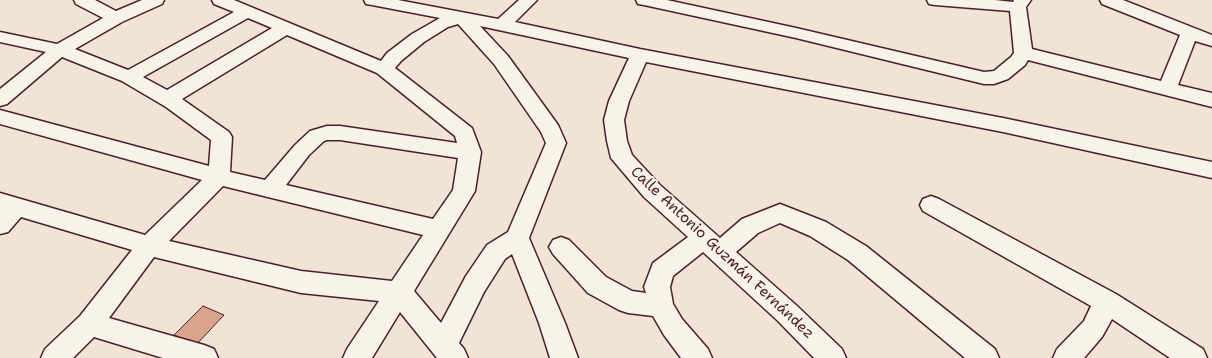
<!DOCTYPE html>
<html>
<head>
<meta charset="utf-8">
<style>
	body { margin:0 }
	canvas { display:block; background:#f1e3d6 }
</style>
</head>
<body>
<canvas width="1212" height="358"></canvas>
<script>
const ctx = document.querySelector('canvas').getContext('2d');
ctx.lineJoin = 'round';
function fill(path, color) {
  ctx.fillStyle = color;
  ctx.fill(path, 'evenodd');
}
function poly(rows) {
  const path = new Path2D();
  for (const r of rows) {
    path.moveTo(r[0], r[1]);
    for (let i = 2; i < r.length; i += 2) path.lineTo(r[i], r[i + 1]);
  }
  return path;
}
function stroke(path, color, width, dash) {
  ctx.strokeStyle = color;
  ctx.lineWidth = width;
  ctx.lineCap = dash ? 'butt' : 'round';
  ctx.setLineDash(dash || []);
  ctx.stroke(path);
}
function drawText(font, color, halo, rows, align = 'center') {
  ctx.font = font + ' "Shantell Sans",sans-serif';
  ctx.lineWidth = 4;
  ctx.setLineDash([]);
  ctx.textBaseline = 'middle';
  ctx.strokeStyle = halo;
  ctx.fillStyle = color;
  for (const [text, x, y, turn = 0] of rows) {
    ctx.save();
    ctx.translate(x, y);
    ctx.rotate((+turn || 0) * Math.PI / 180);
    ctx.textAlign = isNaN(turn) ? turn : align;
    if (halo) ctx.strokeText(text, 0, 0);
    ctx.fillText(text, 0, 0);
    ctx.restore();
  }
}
const building = poly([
	[203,306,224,315,196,345,174,335,203,306]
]);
fill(building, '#d8a48c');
stroke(building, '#4a1f2b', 1);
const street = poly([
	[74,0,95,0,116,11,142,0,164,0,162,4,122,22,75,49,128,70,234,12,214,4,212,0,234,0,381,61,387,53,412,34,440,18,372,5,366,4,364,0,398,0,498,19,519,0,537,0,515,22,640,49,1003,118,1212,162,1212,178,1003,132,646,62,629,101,624,120,627,141,632,155,660,185,720,238,742,219,780,204,826,222,866,246,995,349,999,358,965,358,848,260,810,236,780,223,758,233,736,252,796,305,842,349,846,358,814,358,778,321,703,252,673,276,670,287,673,304,682,319,708,349,712,358,681,358,664,335,653,316,628,313,619,310,588,293,553,254,549,247,553,240,561,237,569,240,606,277,632,291,646,293,644,287,653,263,688,237,644,197,611,158,607,141,604,120,609,101,629,58,480,26,508,56,558,125,566,143,529,238,565,323,578,358,550,358,539,323,512,254,505,259,484,292,459,343,464,349,468,358,437,358,400,312,372,358,343,358,347,349,379,301,301,293,154,257,109,318,204,345,214,349,218,358,163,358,94,337,73,358,41,358,45,349,80,316,132,250,21,217,8,232,0,234,0,193,145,235,202,180,0,124,0,110,209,166,211,140,166,107,122,81,62,57,7,104,0,106,0,89,46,52,0,42,0,32,57,44,103,18,76,4,74,0],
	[248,18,272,28,167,90,143,77,248,18],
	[458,24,494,64,541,132,546,143,508,232,487,245,466,276,441,323,414,291,475,191,481,152,472,128,395,68,401,61,424,42,448,27,458,24],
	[287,35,377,73,455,136,457,143,340,126,327,126,310,131,295,145,265,180,230,172,232,137,229,132,182,99,287,35],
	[327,140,340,140,458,158,453,190,433,219,286,185,309,155,324,141,327,140],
	[223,186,423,235,392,281,301,271,169,241,223,186],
	[636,0,667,0,796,28,984,72,994,71,1011,57,1014,53,1010,11,935,5,929,4,927,0,995,0,1013,2,1014,0,1031,0,1026,7,1032,49,1161,81,1180,35,1102,4,1100,0,1123,0,1212,35,1212,46,1195,41,1178,85,1212,93,1212,107,1028,60,1025,65,1008,79,994,84,984,84,796,38,644,5,638,4,636,0],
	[931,196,939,199,1116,294,1203,349,1207,358,1170,358,1112,319,1102,337,1084,358,1053,358,1057,349,1084,321,1091,306,923,211,920,205,923,199,931,196]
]);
stroke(street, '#4a1f2b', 3);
fill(street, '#f7f3e8');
drawText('15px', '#4a1f2b', '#f7f3e8', [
	["Calle Antonio Guzmán Fernández",722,253,43]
]);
</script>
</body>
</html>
